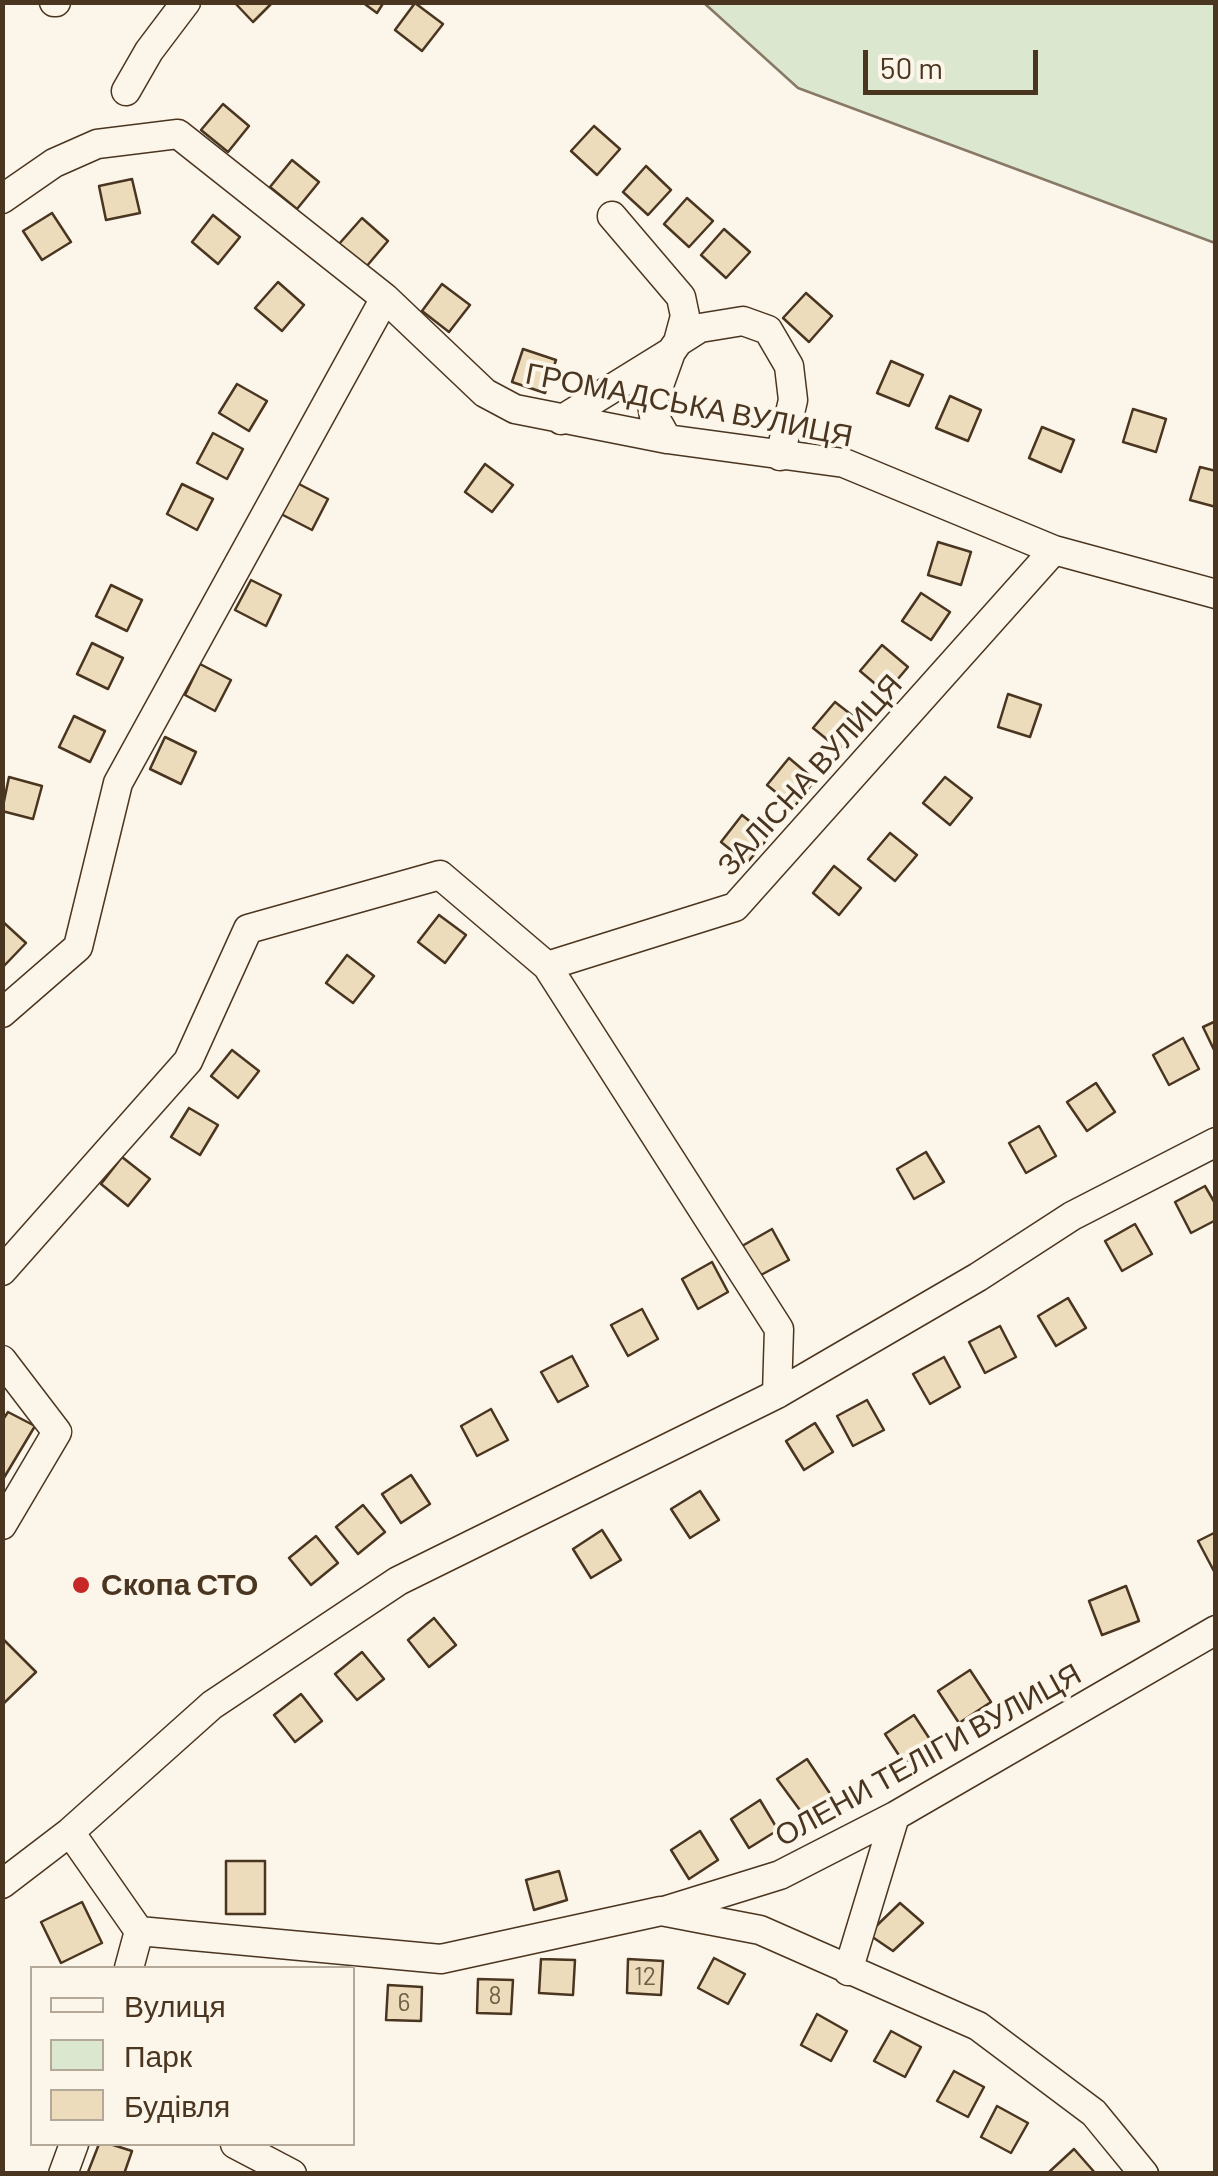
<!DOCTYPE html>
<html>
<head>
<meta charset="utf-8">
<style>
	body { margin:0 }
	#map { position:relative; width:1218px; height:2176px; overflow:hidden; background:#fbf6e9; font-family:Barlow,sans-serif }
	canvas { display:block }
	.frame { position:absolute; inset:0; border:5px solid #4a3520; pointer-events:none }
	.legend { position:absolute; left:30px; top:1966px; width:325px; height:180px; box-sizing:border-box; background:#fbf6e9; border:2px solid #b4a999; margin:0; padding:12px 18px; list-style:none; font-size:30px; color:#4a3520 }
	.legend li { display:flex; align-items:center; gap:20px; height:50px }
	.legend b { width:50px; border:2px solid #b4a999 }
	.scale { position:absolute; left:863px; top:50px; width:175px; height:45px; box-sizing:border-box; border:5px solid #4a3520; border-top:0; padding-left:12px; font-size:30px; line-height:35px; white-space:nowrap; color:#4a3520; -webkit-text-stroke:8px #fbf6e9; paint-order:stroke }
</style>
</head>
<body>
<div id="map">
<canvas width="1218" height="2176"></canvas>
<div class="frame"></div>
<ul class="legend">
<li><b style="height:12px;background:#fbf6e9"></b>Вулиця</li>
<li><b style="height:28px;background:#dce7d0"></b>Парк</li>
<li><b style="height:28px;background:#ecdcbc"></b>Будівля</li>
</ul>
<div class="scale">50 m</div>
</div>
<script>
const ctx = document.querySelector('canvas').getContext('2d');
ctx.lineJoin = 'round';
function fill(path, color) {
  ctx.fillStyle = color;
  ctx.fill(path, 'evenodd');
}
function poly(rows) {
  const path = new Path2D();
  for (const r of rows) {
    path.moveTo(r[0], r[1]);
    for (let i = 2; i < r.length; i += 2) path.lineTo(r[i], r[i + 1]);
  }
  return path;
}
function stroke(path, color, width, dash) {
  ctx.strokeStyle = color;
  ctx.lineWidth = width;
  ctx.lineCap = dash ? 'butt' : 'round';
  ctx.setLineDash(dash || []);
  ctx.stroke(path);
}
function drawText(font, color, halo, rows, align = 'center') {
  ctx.font = font + ' Barlow,sans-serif';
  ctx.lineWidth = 8;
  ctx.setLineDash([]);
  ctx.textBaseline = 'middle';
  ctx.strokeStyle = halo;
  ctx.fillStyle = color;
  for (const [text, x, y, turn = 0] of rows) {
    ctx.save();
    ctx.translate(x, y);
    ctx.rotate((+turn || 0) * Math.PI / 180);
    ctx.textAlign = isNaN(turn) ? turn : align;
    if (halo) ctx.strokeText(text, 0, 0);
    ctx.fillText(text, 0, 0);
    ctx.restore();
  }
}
const green = poly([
	[704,3,1215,3,1215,243,798,88,704,3]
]);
fill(green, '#dce7d0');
stroke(green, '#887966', 2.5);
const building = poly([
	[234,2,273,2,253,22,234,2],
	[362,2,384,2,377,13,362,2],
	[415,3,443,24,422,51,395,30,415,3],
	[223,104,249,126,228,152,201,130,223,104],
	[594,126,620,149,597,175,571,151,594,126],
	[292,160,319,182,297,209,270,187,292,160],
	[646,166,671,190,648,215,623,192,646,166],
	[132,179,140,213,106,220,99,186,132,179],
	[687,198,713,221,689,247,664,224,687,198],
	[52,213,71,242,42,260,23,231,52,213],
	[213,215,240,237,218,264,192,242,213,215],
	[362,218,388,241,366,267,339,244,362,218],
	[724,229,750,252,726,278,701,255,724,229],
	[278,282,304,305,282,331,255,308,278,282],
	[442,284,470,305,449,332,422,311,442,284],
	[806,293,832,316,809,342,783,318,806,293],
	[523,349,556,360,545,393,512,382,523,349],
	[891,361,923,375,909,406,877,393,891,361],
	[237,384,267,401,249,431,219,413,237,384],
	[950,396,981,410,968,441,936,428,950,396],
	[1133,409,1166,419,1156,452,1123,442,1133,409],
	[1042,427,1074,440,1061,472,1029,458,1042,427],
	[213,433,243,449,227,479,197,463,213,433],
	[485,464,513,485,492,512,465,492,485,464],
	[1200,467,1216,471,1216,507,1190,500,1200,467],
	[297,483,328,499,312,530,281,514,297,483],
	[182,484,213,499,197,530,167,514,182,484],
	[938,542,971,552,961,585,928,575,938,542],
	[251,580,281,595,266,626,235,610,251,580],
	[111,585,142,600,127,631,96,616,111,585],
	[921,593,950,612,931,640,902,621,921,593],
	[92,643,123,658,108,689,77,674,92,643],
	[882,645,908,667,886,693,860,671,882,645],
	[200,664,231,680,215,711,185,695,200,664],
	[1008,694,1041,705,1030,737,998,727,1008,694],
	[835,702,862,723,840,750,813,728,835,702],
	[74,716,105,731,90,762,59,747,74,716],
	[165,737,196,752,181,784,150,769,165,737],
	[789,758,815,780,794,807,767,785,789,758],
	[9,777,42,786,33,819,2,811,9,777],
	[945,777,972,798,950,825,923,803,945,777],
	[742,815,769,837,747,863,721,842,742,815],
	[890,833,917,855,895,881,868,859,890,833],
	[834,866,861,888,839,915,813,893,834,866],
	[439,915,466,935,445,963,418,942,439,915],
	[2,921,26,943,2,968,2,921],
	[347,955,374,976,353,1003,326,983,347,955],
	[1216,1021,1216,1054,1203,1027,1216,1021],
	[1183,1038,1199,1069,1169,1085,1153,1055,1183,1038],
	[232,1050,259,1071,238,1098,211,1076,232,1050],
	[1096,1083,1115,1112,1087,1131,1067,1102,1096,1083],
	[189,1108,218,1125,200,1155,171,1137,189,1108],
	[1039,1126,1056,1156,1026,1173,1009,1143,1039,1126],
	[926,1152,944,1182,914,1199,897,1169,926,1152],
	[122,1157,150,1179,128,1206,101,1184,122,1157],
	[1205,1186,1216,1205,1216,1220,1191,1233,1175,1202,1205,1186],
	[1135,1224,1152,1254,1122,1271,1105,1241,1135,1224],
	[772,1229,789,1260,759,1276,742,1246,772,1229],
	[712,1262,728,1292,698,1309,682,1279,712,1262],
	[1068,1298,1086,1328,1056,1346,1038,1316,1068,1298],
	[642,1309,658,1339,628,1356,611,1325,642,1309],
	[1000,1326,1016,1357,985,1373,969,1342,1000,1326],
	[572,1356,588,1386,558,1402,541,1372,572,1356],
	[944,1357,960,1387,930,1404,913,1374,944,1357],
	[867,1400,884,1430,853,1446,837,1416,867,1400],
	[491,1409,508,1440,477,1456,461,1426,491,1409],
	[8,1412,35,1426,2,1481,2,1421,8,1412],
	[815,1423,833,1452,804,1470,786,1441,815,1423],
	[411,1475,430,1504,401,1523,382,1494,411,1475],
	[700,1491,719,1520,690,1538,671,1509,700,1491],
	[363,1505,385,1532,358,1554,336,1527,363,1505],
	[602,1530,621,1560,591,1578,573,1549,602,1530],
	[1216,1532,1216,1575,1198,1541,1216,1532],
	[316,1536,338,1563,311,1585,289,1558,316,1536],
	[1126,1586,1139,1621,1102,1635,1089,1601,1126,1586],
	[434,1618,456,1645,429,1667,408,1640,434,1618],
	[2,1638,36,1672,2,1705,2,1638],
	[362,1652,384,1679,357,1700,335,1674,362,1652],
	[970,1670,991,1702,959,1723,938,1691,970,1670],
	[301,1694,322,1721,295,1742,274,1715,301,1694],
	[914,1715,933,1744,904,1763,885,1734,914,1715],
	[807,1759,833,1798,805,1817,777,1779,807,1759],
	[760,1800,778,1830,749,1848,731,1819,760,1800],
	[700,1831,718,1860,689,1879,671,1850,700,1831],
	[226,1861,265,1861,265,1914,226,1914,226,1861],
	[559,1871,567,1900,534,1910,526,1880,559,1871],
	[82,1902,102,1943,61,1963,41,1922,82,1902],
	[900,1903,923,1923,893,1951,868,1934,900,1903],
	[714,1958,745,1974,728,2004,698,1988,714,1958],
	[541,1959,575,1960,573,1995,539,1993,541,1959],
	[628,1959,663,1961,661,1995,627,1993,628,1959],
	[478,1979,513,1980,511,2014,477,2013,478,1979],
	[388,1985,422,1987,421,2021,386,2020,388,1985],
	[817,2014,847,2031,831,2061,801,2045,817,2014],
	[891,2031,921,2047,905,2077,874,2061,891,2031],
	[954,2071,984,2087,968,2117,937,2101,954,2071],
	[997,2106,1028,2123,1011,2153,981,2137,997,2106],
	[99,2144,110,2144,132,2151,124,2174,88,2172,99,2144],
	[1074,2149,1096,2174,1049,2174,1048,2173,1074,2149]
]);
fill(building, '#ecdcbc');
stroke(building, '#4a3520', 2.5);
const minor = poly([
	[54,2,56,2],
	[126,91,149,51,186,2],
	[2,199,54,163,97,144,178,134,385,298,485,393,515,409,667,439,844,463,1054,550,1216,594],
	[612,216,681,297,685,316,678,342],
	[561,420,671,352],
	[667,439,654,416,652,405,671,352,678,342,700,328,743,321,768,330,789,366,793,400,780,456],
	[547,966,735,907,1054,550],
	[2,1013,78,947,118,783,385,298],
	[2,1271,188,1061,248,929,440,875,547,966,779,1329,777,1394],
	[2,1360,57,1432,2,1525],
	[70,1832,139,1931,129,1968],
	[2,1884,70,1832,212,1705,398,1581,777,1394,978,1277,1072,1216,1216,1142],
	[667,1910,780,1875,895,1816,1216,1630],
	[139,1931,441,1959,661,1911,760,1930,978,2026,1094,2113,1144,2174],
	[848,1971,895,1816],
	[235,2144,292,2174],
	[63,2174,74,2144]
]);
stroke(minor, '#4a3520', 31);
stroke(minor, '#fbf6e9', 28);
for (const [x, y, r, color] of [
	[81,1585,10,"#c62828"]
]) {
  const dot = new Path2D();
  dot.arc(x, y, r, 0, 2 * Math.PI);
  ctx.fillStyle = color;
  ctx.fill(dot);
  stroke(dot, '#fbf6e9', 4);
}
drawText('25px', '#725f47', null, [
	["12",645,1977],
	["8",495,1996],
	["6",404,2003]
]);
drawText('30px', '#4a3520', '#fbf6e9', [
	["ГРОМАДСЬКА ВУЛИЦЯ",689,405,11],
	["ЗАЛІСНА ВУЛИЦЯ",810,775,-48],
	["ОЛЕНИ ТЕЛІГИ ВУЛИЦЯ",928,1755,-29]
]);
drawText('bold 30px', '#4a3520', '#fbf6e9', [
	["Скопа СТО",101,1585]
], 'left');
</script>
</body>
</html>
